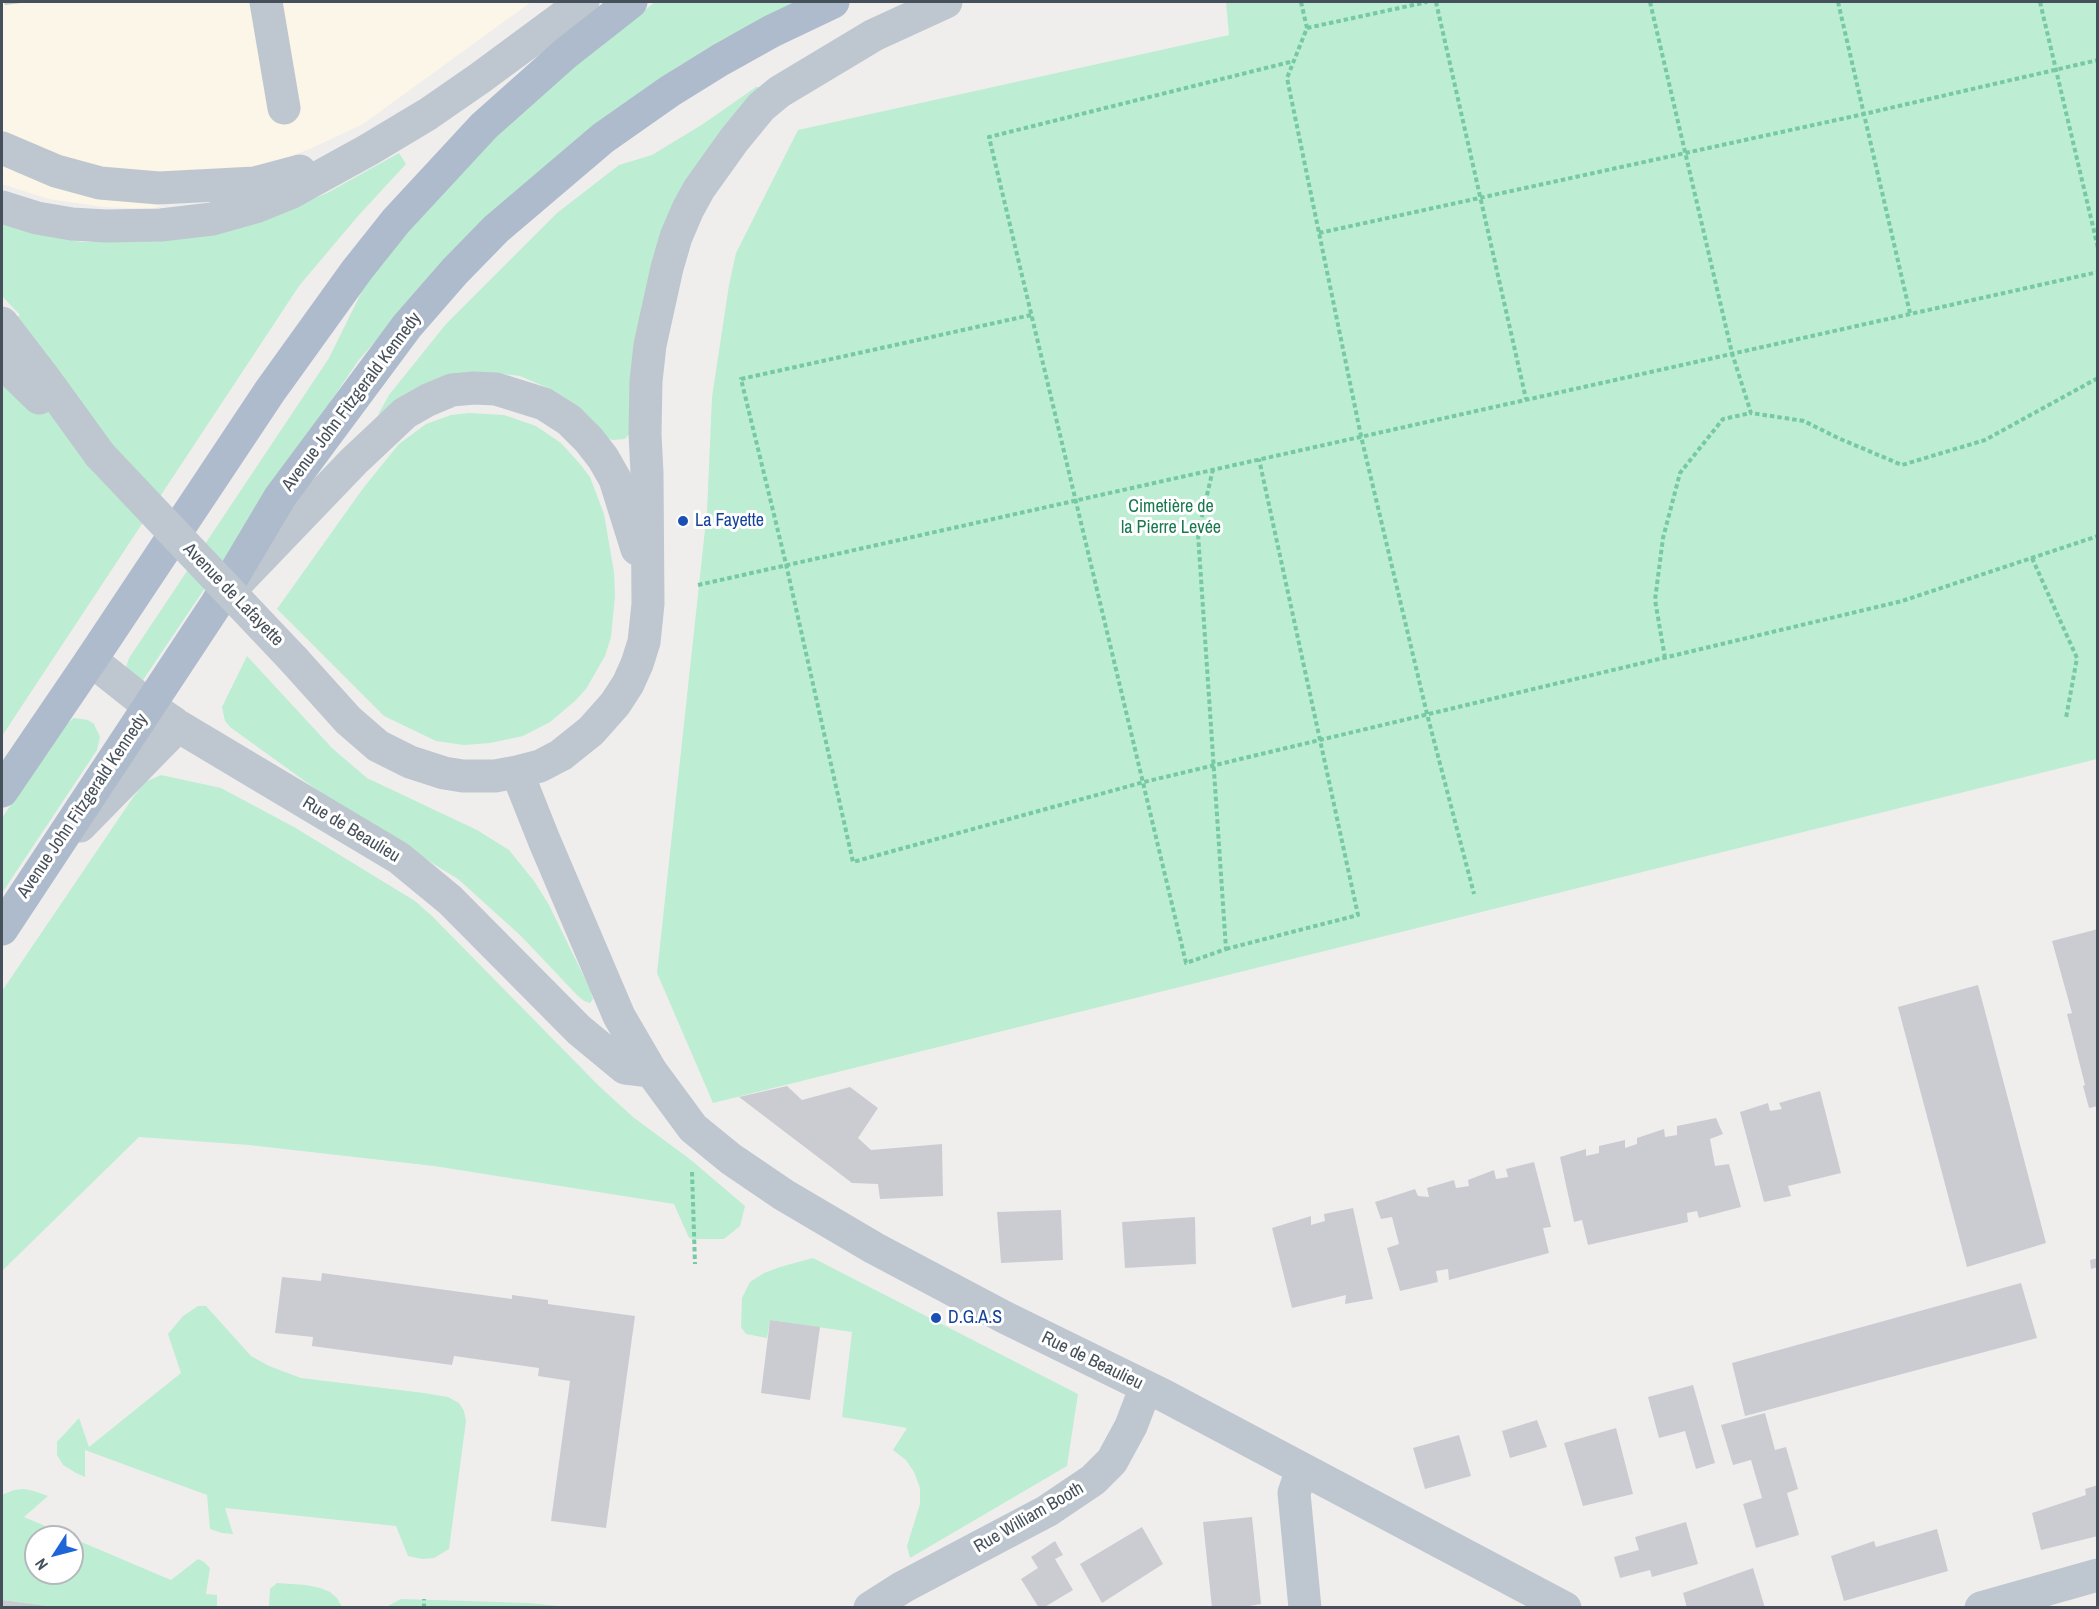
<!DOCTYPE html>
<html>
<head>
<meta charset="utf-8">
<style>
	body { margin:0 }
	#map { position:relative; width:2099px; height:1609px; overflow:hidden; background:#f0eeed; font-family:"Archivo Narrow",sans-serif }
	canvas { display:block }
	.frame { position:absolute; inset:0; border:3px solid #46505a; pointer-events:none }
	.north { position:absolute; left:24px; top:1525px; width:60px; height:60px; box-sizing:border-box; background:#fff; border:2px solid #b5b9bd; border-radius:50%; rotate:234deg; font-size:16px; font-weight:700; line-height:24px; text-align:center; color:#46505a }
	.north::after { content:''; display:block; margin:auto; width:21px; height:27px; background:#2065d8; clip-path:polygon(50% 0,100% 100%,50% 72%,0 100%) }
</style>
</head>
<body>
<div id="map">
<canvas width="2099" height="1609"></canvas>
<div class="frame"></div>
<div class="north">N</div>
</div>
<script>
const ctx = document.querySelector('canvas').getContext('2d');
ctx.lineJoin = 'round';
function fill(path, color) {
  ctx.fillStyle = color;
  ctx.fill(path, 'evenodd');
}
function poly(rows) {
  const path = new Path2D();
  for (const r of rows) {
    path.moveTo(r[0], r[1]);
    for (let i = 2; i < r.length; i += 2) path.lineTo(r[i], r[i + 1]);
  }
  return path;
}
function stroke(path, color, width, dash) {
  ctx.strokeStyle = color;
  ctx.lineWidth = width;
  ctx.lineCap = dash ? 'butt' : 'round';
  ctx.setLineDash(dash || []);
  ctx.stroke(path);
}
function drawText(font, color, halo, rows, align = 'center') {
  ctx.font = font + ' "Archivo Narrow",sans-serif';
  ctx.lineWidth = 6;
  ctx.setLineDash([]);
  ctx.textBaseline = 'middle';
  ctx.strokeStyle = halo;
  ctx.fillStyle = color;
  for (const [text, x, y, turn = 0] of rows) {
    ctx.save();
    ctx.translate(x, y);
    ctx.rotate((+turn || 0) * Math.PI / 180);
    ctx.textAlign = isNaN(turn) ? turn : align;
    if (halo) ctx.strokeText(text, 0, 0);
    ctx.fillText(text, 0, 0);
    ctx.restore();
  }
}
fill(poly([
	[2,2,531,2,363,124,312,148,152,209,105,207,49,199,2,184]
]), '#fbf6e7');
fill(poly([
	[655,2,797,2,723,39,674,69,451,254,358,361,143,680,140,681,126,667,129,658,329,358,368,279,456,175,545,90],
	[1226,2,2097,2,2097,759,713,1103,657,973,707,511,712,397,729,285,736,253,798,130,1229,35],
	[756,87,759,87,760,90,632,369,629,434,625,439,612,440,606,437,593,421,578,407,555,391,520,376,486,372,461,374,378,415,389,395,446,324,557,213,619,165,652,155,703,124],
	[399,153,406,164,358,216,299,286,2,736,2,328,20,315,2,296,2,224,25,231,82,242,158,241,278,214,327,193],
	[469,413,504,415,536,426,561,443,580,464,590,477,604,514,614,572,615,596,611,637,605,656,586,689,575,701,550,722,523,736,490,743,464,745,436,741,384,716,277,609,364,487,399,444,426,424,451,415],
	[247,656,332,748,367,778,477,830,509,850,534,881,549,905,590,989,593,999,590,1003,584,1001,577,995,521,936,458,879,342,808,230,727,225,721,222,707],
	[74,718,88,720,94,724,100,737,97,750,2,893,2,818,62,727],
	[161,775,221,788,294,827,415,901,432,916,599,1086,633,1117,691,1160,745,1206,740,1226,724,1239,695,1239,689,1238,674,1204,434,1166,249,1145,139,1137,2,1271,2,991,134,796,145,782],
	[813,1258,1078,1394,1067,1466,910,1558,907,1546,920,1504,920,1488,914,1472,906,1460,893,1450,907,1428,842,1417,852,1332,770,1320,767,1338,746,1334,741,1327,742,1298,750,1282,764,1273,780,1267],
	[198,1306,206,1306,251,1356,269,1366,301,1378,424,1393,448,1397,459,1403,464,1411,466,1421,449,1549,434,1558,422,1559,408,1556,396,1526,225,1508,233,1534,222,1533,210,1529,207,1495,85,1450,85,1477,76,1473,63,1465,57,1455,57,1442,79,1418,89,1447,181,1373,168,1334,183,1316],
	[24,1489,34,1491,48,1496,24,1517,71,1537,36,1537,36,1573,72,1573,72,1538,171,1580,198,1559,204,1562,210,1568,206,1594,217,1595,217,1608,57,1608,2,1600,2,1495,14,1490],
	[277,1583,306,1585,320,1588,330,1592,337,1598,342,1607,269,1607,270,1589],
	[401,1599,529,1603,568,1607,386,1607]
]), '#bdedd2');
fill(poly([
	[4,2,21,2,21,3,5,5],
	[2098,929,2098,1106,2089,1108,2083,1086,2085,1085,2067,1014,2072,1013,2052,941],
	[1978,985,2046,1243,1967,1267,1898,1007],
	[787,1086,802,1100,850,1087,878,1108,858,1138,871,1150,942,1144,943,1196,880,1199,878,1184,852,1183,739,1097],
	[1820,1091,1841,1173,1788,1186,1791,1196,1764,1202,1740,1112,1768,1103,1770,1111,1782,1109,1779,1103],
	[1716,1118,1723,1134,1710,1139,1715,1166,1729,1164,1741,1207,1699,1218,1697,1211,1687,1213,1688,1222,1588,1245,1582,1220,1574,1222,1560,1157,1586,1149,1586,1156,1599,1153,1599,1146,1625,1140,1625,1148,1637,1144,1637,1138,1664,1129,1665,1137,1677,1135,1677,1126],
	[1534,1162,1551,1227,1543,1228,1549,1253,1449,1280,1448,1269,1436,1271,1438,1282,1400,1291,1387,1248,1399,1244,1392,1217,1381,1219,1375,1202,1415,1189,1418,1196,1429,1197,1427,1188,1454,1180,1456,1188,1469,1186,1468,1180,1494,1170,1496,1179,1508,1177,1506,1169],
	[1353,1208,1373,1299,1345,1304,1346,1295,1292,1308,1272,1228,1311,1216,1311,1225,1325,1221,1324,1214],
	[1061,1210,1063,1260,1001,1263,997,1212],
	[1195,1217,1196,1264,1125,1268,1122,1222],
	[2098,1258,2098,1267,2091,1269,2090,1260],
	[322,1273,512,1299,512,1295,548,1300,548,1304,635,1316,606,1528,551,1521,570,1381,538,1376,539,1368,454,1356,452,1365,312,1346,313,1337,275,1333,282,1277,321,1281],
	[2021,1283,2037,1338,1745,1416,1732,1363],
	[770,1320,820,1327,810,1400,761,1393],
	[1693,1385,1715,1463,1696,1469,1685,1431,1659,1438,1648,1397],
	[1765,1413,1775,1450,1786,1447,1798,1489,1787,1493,1799,1535,1756,1548,1743,1504,1762,1498,1751,1460,1733,1465,1721,1425],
	[1537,1420,1547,1447,1510,1458,1502,1431],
	[1616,1428,1633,1494,1583,1506,1564,1443],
	[1459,1435,1471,1476,1425,1489,1413,1448],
	[2098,1485,2098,1536,2041,1550,2032,1513,2086,1495,2085,1489],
	[1252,1517,1261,1604,1238,1608,1212,1608,1203,1522],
	[1686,1522,1698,1564,1652,1577,1650,1570,1620,1578,1614,1557,1639,1550,1635,1537],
	[1142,1527,1163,1564,1102,1603,1080,1564],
	[1937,1529,1948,1571,1844,1601,1831,1556,1874,1541,1876,1547],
	[1055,1541,1063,1555,1055,1559,1073,1590,1043,1608,1039,1608,1021,1579,1038,1568,1031,1557],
	[1753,1568,1765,1608,1687,1608,1683,1593],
	[2,1600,47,1606,47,1608,2,1608]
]), '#caccd2');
stroke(poly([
	[1301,2,1307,28,1287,78,1361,436,1427,714,1474,894],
	[1436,2,1526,399],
	[1650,2,1732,353,1751,413,1804,421,1838,438,1902,465,1985,440,2098,378],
	[1838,2,1910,313],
	[2040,2,2098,248],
	[1307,28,1427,2],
	[1319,233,1864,114,2098,60],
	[1031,315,741,379,786,564,853,862,1144,782,1902,601,2098,536],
	[1213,469,1198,534,1226,949,1186,963,989,137,1294,61],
	[2032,558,2077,658,2066,718],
	[698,585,2098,272],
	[1665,658,1655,600,1663,538,1680,473,1723,419,1751,413],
	[1226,949,1358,915,1259,459],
	[692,1172,695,1264],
	[424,1608,424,1599]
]), '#76c9a5', 4, [4.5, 3]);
stroke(poly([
	[266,2,284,108],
	[2,148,56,171,100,183,159,188,255,183,300,171],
	[2,207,37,218,72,224,106,226,161,225,212,219,258,206,290,193,368,150,428,114,480,78,583,2],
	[2,323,42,375,100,455],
	[2,362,39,398],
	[233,587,354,461,405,413,428,400,452,390,474,388,496,389,544,404,569,420,589,440,603,458,615,479,637,549],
	[91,660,149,706,174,723],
	[294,660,348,720,378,746,410,762,444,773,463,776,495,776,517,772,540,766,561,755,591,731,615,704,628,684,637,664,644,642,648,604,647,473,645,434,646,381,650,345,667,268,676,237,688,209,699,189,734,140,761,107,779,92,874,35,946,2],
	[517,772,544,840,619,1016,651,1071,693,1128,731,1159,784,1195,874,1248,1004,1317,1163,1395,1565,1608],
	[80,826,178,726,399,858,450,900,579,1030,625,1068,651,1071],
	[1302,1469,1294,1493,1305,1608],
	[870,1608,903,1587,1047,1511,1093,1480,1112,1461,1131,1426,1146,1387],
	[1981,1608,2098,1575]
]), '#bec7cf', 33);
stroke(poly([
	[2,791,91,660,270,391,357,270,396,221,484,126,566,53,631,2],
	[2,929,217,603,280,497,407,326,455,271,496,229,603,138,670,91,720,60,772,31,833,2]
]), '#aebbcc', 33);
stroke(poly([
	[100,455,294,660]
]), '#bec7cf', 33);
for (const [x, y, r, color] of [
	[683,521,6,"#1a4fb4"],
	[936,1318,6,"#1a4fb4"]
]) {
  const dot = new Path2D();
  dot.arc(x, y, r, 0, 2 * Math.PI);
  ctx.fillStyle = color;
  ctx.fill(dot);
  stroke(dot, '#fff', 2);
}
drawText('18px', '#46505a', '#fff', [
	["Avenue John Fitzgerald Kennedy",352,402,-53],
	["Avenue de Lafayette",233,595,46],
	["Avenue John Fitzgerald Kennedy",83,806,-56],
	["Rue de Beaulieu",351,830,31],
	["Rue de Beaulieu",1092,1361,26],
	["Rue William Booth",1029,1518,-30]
]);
drawText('18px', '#1a784f', '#fff', [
	["Cimetière de",1171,507],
	["la Pierre Levée",1171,528]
]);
drawText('18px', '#164399', '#fff', [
	["La Fayette",695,521],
	["D.G.A.S",948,1318]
], 'left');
</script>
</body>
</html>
